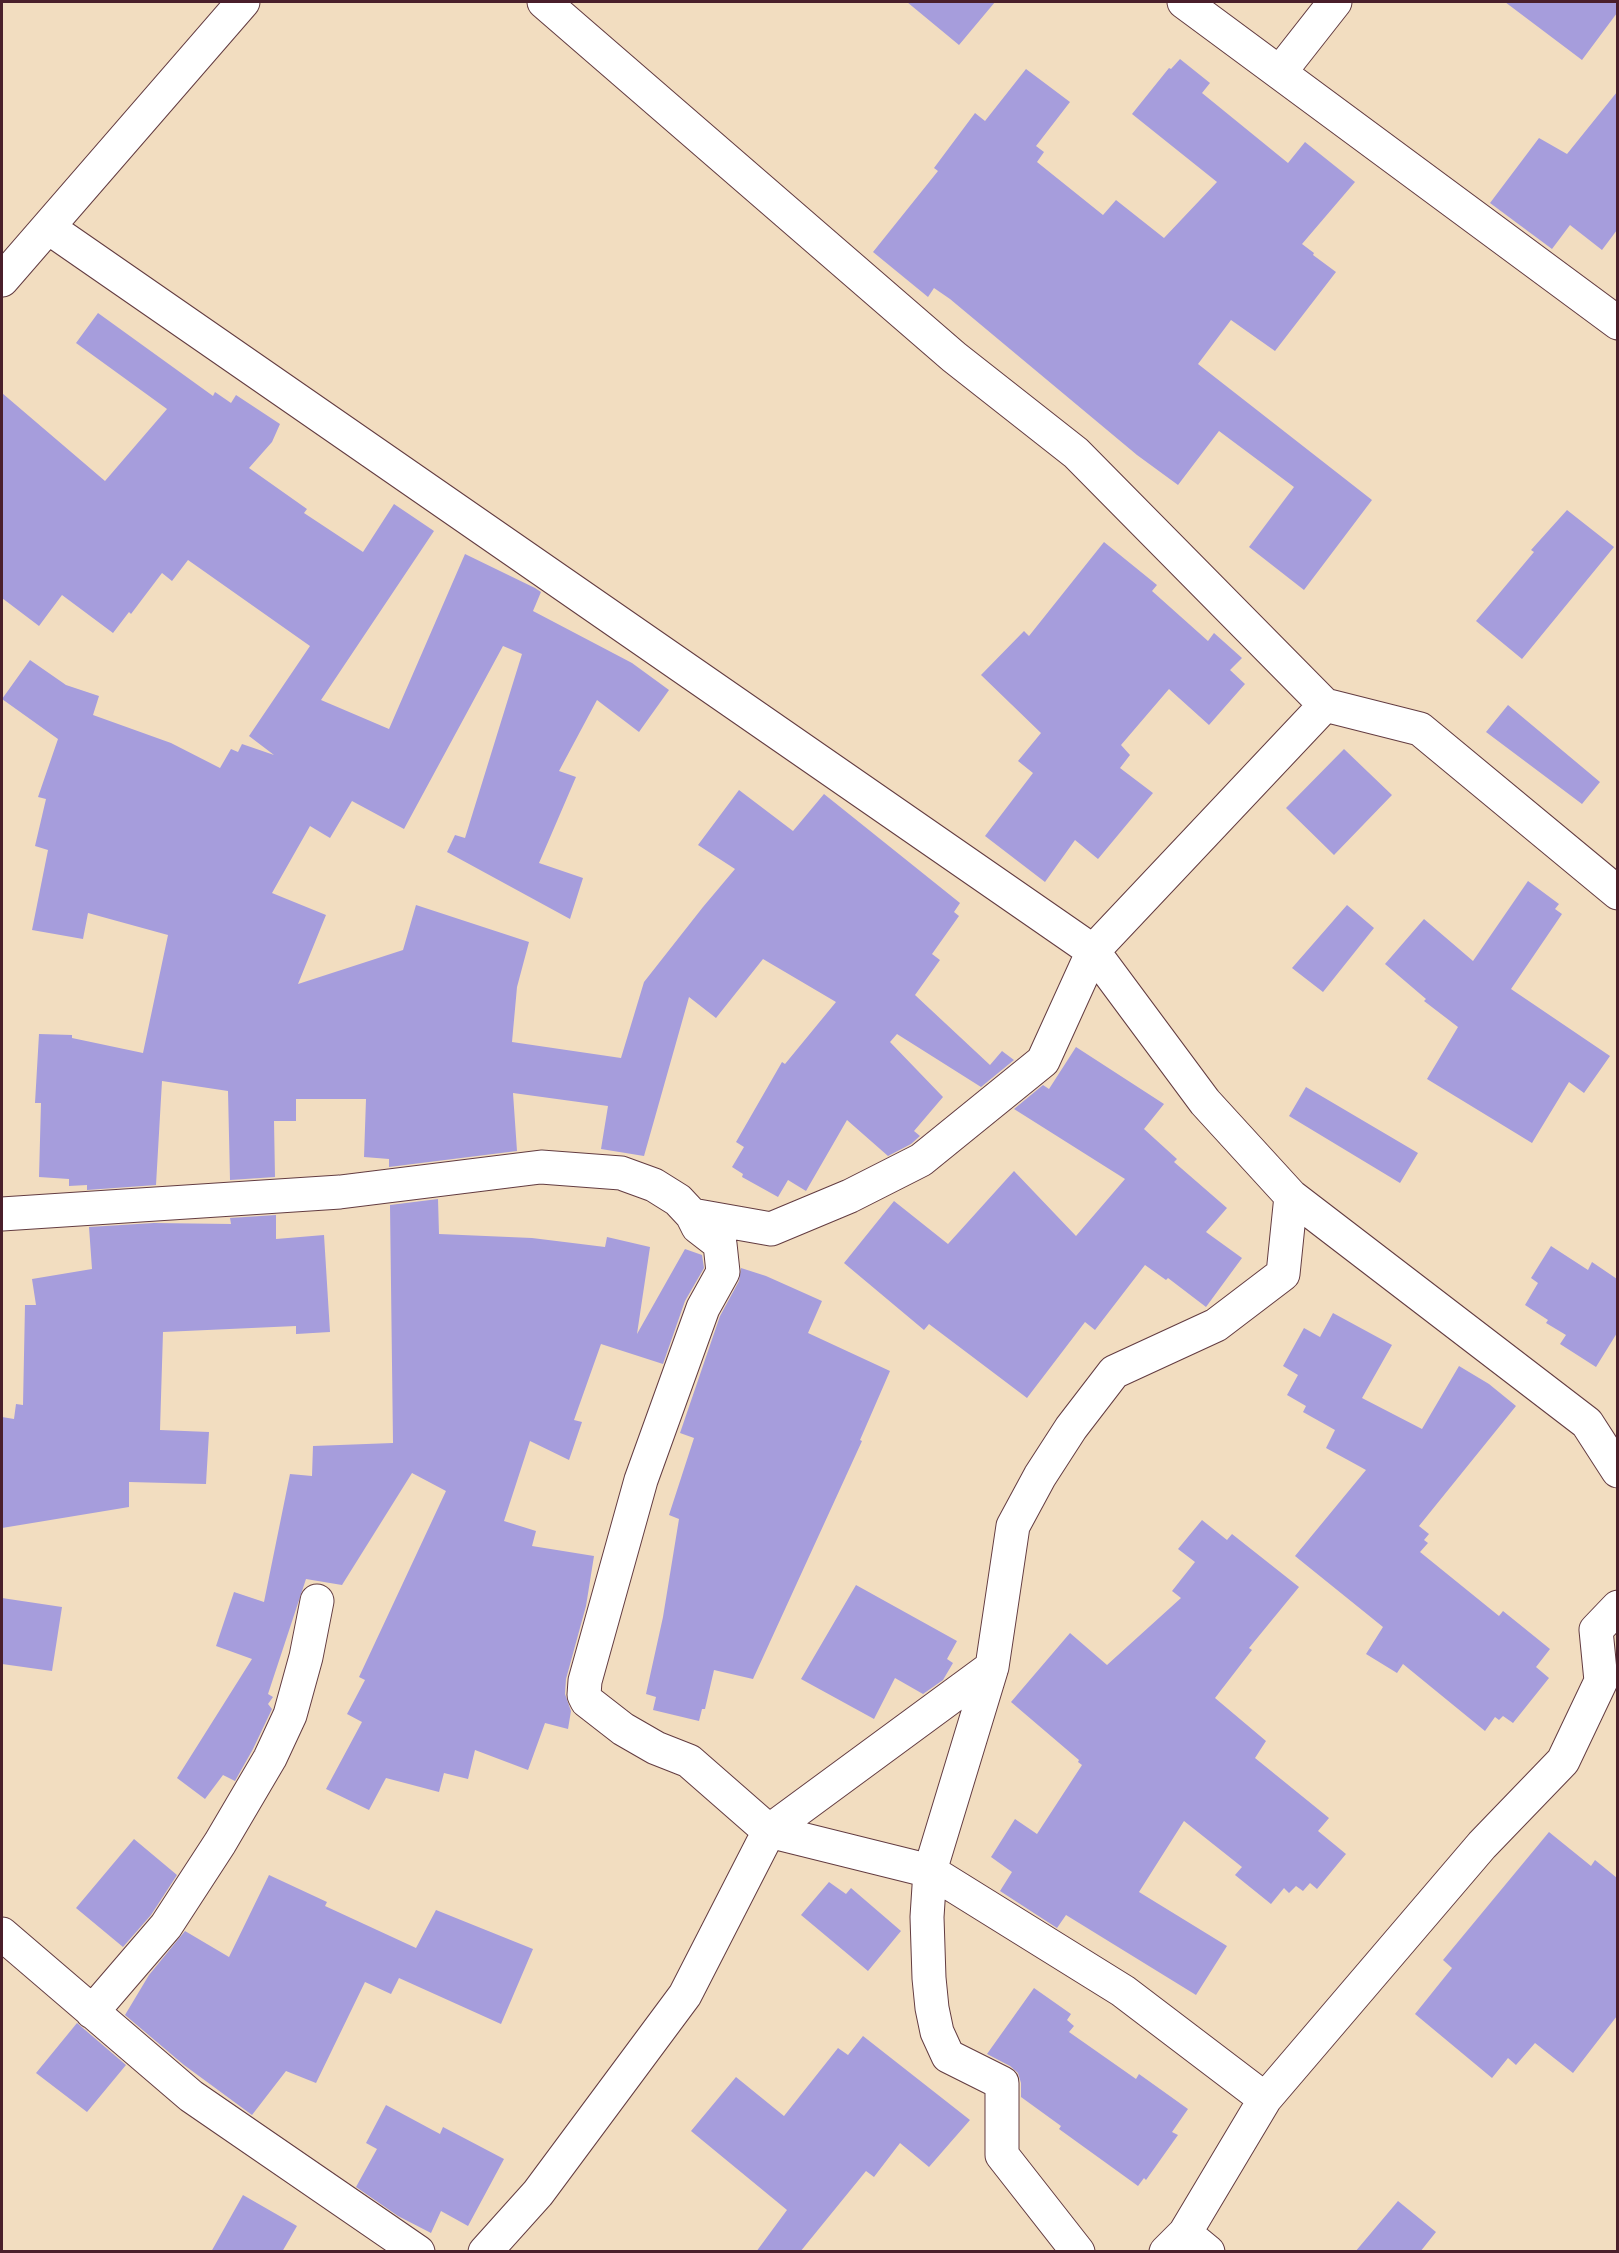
<!DOCTYPE html>
<html>
<head>
<meta charset="utf-8">
<style>
	body { margin:0 }
	#map { position:relative; width:1619px; height:2253px; overflow:hidden; background:#f2ddc0; font-family:Dekko,sans-serif }
	canvas { display:block }
	.frame { position:absolute; inset:0; border:3px solid #4a1f2b; pointer-events:none }
</style>
</head>
<body>
<div id="map">
<canvas width="1619" height="2253"></canvas>
<div class="frame"></div>
</div>
<script>
const ctx = document.querySelector('canvas').getContext('2d');
ctx.lineJoin = 'round';
function fill(path, color) {
  ctx.fillStyle = color;
  ctx.fill(path, 'evenodd');
}
function poly(rows) {
  const path = new Path2D();
  for (const r of rows) {
    path.moveTo(r[0], r[1]);
    for (let i = 2; i < r.length; i += 2) path.lineTo(r[i], r[i + 1]);
  }
  return path;
}
function stroke(path, color, width, dash) {
  ctx.strokeStyle = color;
  ctx.lineWidth = width;
  ctx.lineCap = dash ? 'butt' : 'round';
  ctx.setLineDash(dash || []);
  ctx.stroke(path);
}
fill(poly([
	[907,2,995,2,959,45],
	[1505,2,1617,2,1617,13,1582,60],
	[1180,59,1210,83,1202,93,1288,163,1305,142,1355,182,1302,244,1314,253,1313,255,1336,272,1275,351,1231,320,1198,364,1372,500,1304,590,1249,547,1294,487,1219,431,1178,485,1137,455,950,299,934,288,928,297,873,252,938,171,934,168,975,113,985,121,1026,69,1070,102,1036,146,1044,152,1037,162,1103,215,1116,200,1164,238,1217,182,1132,114,1169,68,1171,69],
	[1617,92,1617,230,1602,250,1570,225,1552,249,1490,203,1539,138,1567,154],
	[98,313,213,396,215,392,231,403,236,395,280,424,272,442,249,468,307,509,304,513,363,552,394,504,434,531,321,700,389,729,465,554,535,588,541,592,533,611,632,663,669,690,639,732,597,700,559,771,576,777,539,863,583,878,570,919,447,852,455,835,465,838,522,654,503,646,404,829,352,801,330,838,310,826,272,893,326,915,298,984,403,950,416,905,529,942,517,987,512,1042,621,1058,644,982,703,907,735,869,698,845,739,790,793,831,824,794,960,903,954,912,959,916,932,954,940,960,915,995,990,1065,1002,1051,1014,1060,981,1087,897,1034,890,1042,943,1097,914,1131,920,1136,911,1144,888,1156,847,1120,806,1191,788,1180,778,1197,742,1177,743,1174,732,1167,744,1147,736,1142,782,1062,785,1064,836,1002,763,959,716,1018,689,997,644,1156,601,1149,608,1106,513,1093,517,1151,389,1167,389,1159,364,1157,366,1099,296,1099,296,1121,274,1121,275,1177,230,1180,228,1091,162,1081,156,1185,87,1190,87,1185,69,1186,69,1179,39,1177,41,1103,35,1103,39,1034,72,1035,72,1038,143,1053,168,935,88,913,83,939,32,930,48,850,35,846,46,799,38,797,58,739,2,699,30,660,66,685,99,696,93,715,171,743,220,768,231,749,238,752,242,744,274,755,249,736,310,646,188,560,172,581,162,573,131,614,129,612,113,633,62,595,39,626,2,598,2,393,105,481,167,409,76,343],
	[1567,510,1614,547,1522,659,1476,621,1534,552,1531,550],
	[1104,542,1157,585,1152,591,1208,641,1214,633,1242,658,1230,670,1245,684,1209,725,1169,689,1121,745,1130,755,1120,768,1153,793,1098,859,1075,840,1045,882,985,836,1033,773,1018,761,1041,733,981,675,1024,631,1029,636],
	[1508,705,1600,782,1582,804,1486,732],
	[1344,749,1392,795,1334,855,1286,808],
	[1528,881,1559,904,1555,909,1562,914,1511,989,1610,1056,1584,1093,1569,1082,1532,1143,1427,1079,1458,1027,1424,1001,1426,999,1385,964,1424,919,1473,961],
	[1347,905,1374,928,1323,992,1292,968],
	[1076,1047,1164,1104,1144,1129,1177,1159,1174,1162,1227,1208,1206,1232,1242,1258,1206,1307,1168,1278,1166,1280,1145,1265,1095,1330,1085,1322,1027,1398,929,1324,924,1330,844,1263,894,1201,948,1244,1014,1171,1076,1236,1125,1179,1014,1109,1043,1085,1049,1089],
	[1306,1087,1418,1153,1400,1183,1289,1116],
	[438,1199,439,1234,532,1238,605,1247,607,1237,650,1247,637,1334,685,1249,702,1255,704,1268,685,1301,663,1364,601,1344,574,1420,582,1422,569,1460,530,1441,504,1521,536,1531,532,1546,594,1556,586,1606,566,1679,565,1694,571,1711,568,1729,545,1723,528,1770,475,1750,468,1779,444,1773,439,1792,386,1778,369,1810,326,1789,362,1722,347,1714,365,1680,359,1677,446,1491,412,1473,342,1585,306,1579,268,1694,273,1697,268,1704,272,1709,253,1749,235,1781,223,1775,205,1799,177,1778,252,1659,216,1646,234,1592,264,1602,290,1474,312,1476,313,1446,393,1443,390,1205],
	[276,1215,276,1239,324,1235,330,1332,296,1334,296,1326,163,1332,160,1430,209,1432,206,1484,129,1482,129,1507,2,1528,2,1417,14,1419,16,1404,23,1405,25,1305,36,1305,32,1279,92,1269,89,1227,154,1223,231,1224,230,1218],
	[1551,1246,1588,1270,1592,1262,1617,1279,1617,1333,1596,1367,1560,1344,1566,1335,1546,1323,1548,1320,1525,1305,1538,1283,1531,1278],
	[741,1268,766,1276,822,1301,808,1333,890,1371,860,1440,862,1441,753,1679,714,1670,705,1709,702,1709,699,1721,653,1710,656,1697,646,1694,663,1617,679,1519,669,1515,694,1438,680,1433,720,1316,739,1281],
	[1333,1313,1392,1345,1362,1398,1422,1429,1459,1366,1489,1384,1516,1406,1419,1526,1429,1534,1424,1540,1428,1543,1420,1552,1499,1616,1503,1611,1550,1649,1536,1667,1549,1678,1513,1723,1503,1716,1499,1720,1495,1717,1485,1731,1403,1664,1397,1673,1366,1654,1383,1627,1295,1556,1366,1470,1326,1448,1335,1430,1303,1412,1306,1406,1287,1395,1298,1375,1283,1366,1304,1328,1320,1337],
	[1202,1520,1227,1540,1232,1534,1299,1587,1249,1648,1252,1650,1215,1698,1266,1741,1255,1758,1329,1818,1318,1831,1346,1854,1317,1889,1310,1883,1303,1891,1296,1886,1289,1893,1284,1888,1271,1904,1235,1875,1242,1867,1184,1821,1139,1892,1227,1946,1196,1995,1066,1915,1057,1928,1000,1891,1012,1872,991,1857,1015,1819,1037,1834,1082,1765,1078,1762,1079,1760,1011,1702,1070,1633,1107,1665,1181,1598,1172,1591,1195,1562,1178,1549],
	[856,1585,957,1641,947,1659,953,1663,943,1680,923,1694,895,1678,874,1719,801,1679],
	[2,1598,62,1607,52,1671,2,1664],
	[1549,1832,1591,1866,1595,1860,1617,1878,1617,2016,1573,2073,1535,2043,1516,2065,1508,2058,1492,2078,1415,2014,1452,1968,1443,1960],
	[134,1839,177,1875,151,1915,123,1947,76,1908],
	[269,1875,327,1902,325,1906,416,1948,436,1910,533,1949,501,2024,399,1978,391,1994,365,1982,316,2083,286,2071,252,2115,184,2065,125,2015,149,1975,185,1931,229,1957],
	[829,1882,846,1894,851,1888,901,1931,868,1971,801,1915],
	[1034,1988,1071,2014,1067,2020,1074,2026,1069,2032,1136,2079,1139,2074,1188,2109,1172,2132,1178,2135,1146,2180,1144,2178,1138,2186,1059,2129,1061,2126,1021,2097,1021,2083,1018,2073,1010,2066,987,2054],
	[77,2023,126,2065,87,2112,36,2073],
	[863,2036,970,2120,929,2167,900,2143,874,2177,866,2171,800,2252,756,2252,787,2210,691,2131,736,2077,784,2116,838,2048,848,2055],
	[386,2105,440,2134,443,2127,504,2159,468,2226,441,2211,431,2233,398,2216,356,2187,377,2149,366,2143],
	[243,2195,297,2226,282,2252,211,2252],
	[1398,2201,1436,2232,1420,2252,1355,2252]
]), '#a69ddc');
const minor = poly([
	[544,2,954,357,1076,453,1325,705,1420,729,1618,893],
	[1184,2,1618,323],
	[1280,72,1335,2],
	[49,228,1093,951,1205,1102,1291,1196,1587,1423,1618,1471],
	[2,280,243,2],
	[2,1214,340,1192,541,1167,621,1173,654,1185,678,1200,692,1215,698,1227,720,1244,723,1272,703,1308,641,1480,585,1681,584,1695,587,1701,623,1729,656,1748,689,1761,769,1831,930,1871,1123,1991,1265,2099],
	[692,1215,771,1229,850,1196,921,1160,1043,1061,1093,951,1325,705],
	[2,1934,191,2096,418,2252],
	[92,2012,166,1926,220,1843,270,1758,290,1715,306,1657,317,1601],
	[1185,2233,1208,2252],
	[485,2252,538,2193,685,1995,769,1831,992,1667],
	[1078,2252,1002,2155,1002,2083,948,2056,937,2032,932,2008,929,1978,927,1917,930,1871,992,1667,1013,1526,1040,1476,1071,1428,1114,1372,1216,1325,1283,1274,1291,1196],
	[1166,2252,1185,2233,1265,2099,1482,1845,1563,1761,1601,1681,1596,1630,1618,1607]
]);
stroke(minor, '#633c41', 35);
stroke(minor, '#fff', 33);
</script>
</body>
</html>
